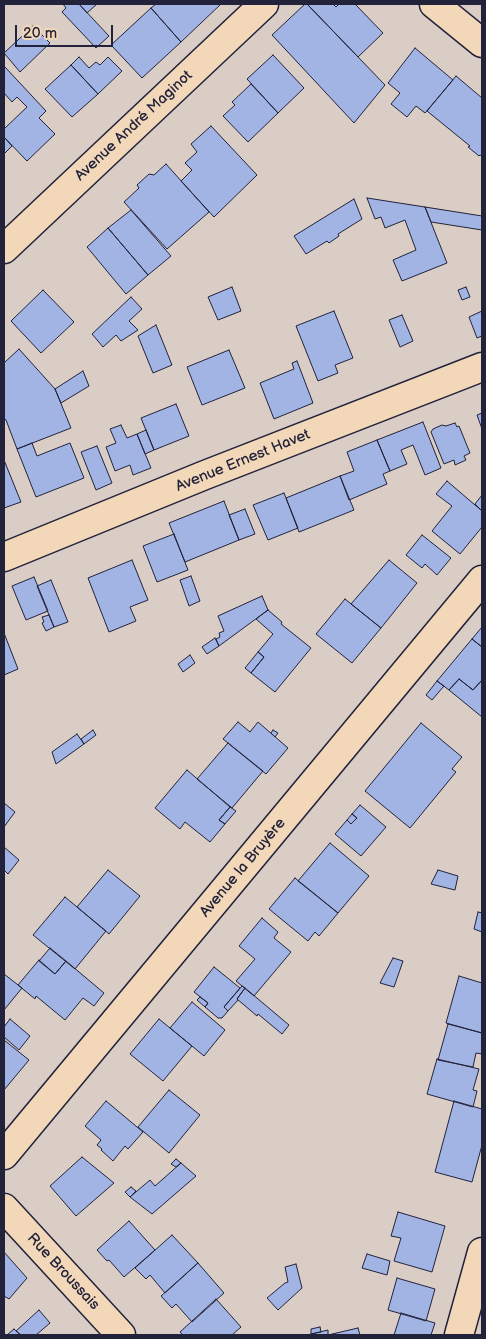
<!DOCTYPE html>
<html>
<head>
<meta charset="utf-8">
<style>
	body { margin:0 }
	#map { position:relative; width:486px; height:1339px; overflow:hidden; background:#dacdc6; font-family:"Balsamiq Sans",sans-serif }
	canvas { display:block }
	.frame { position:absolute; inset:0; border:5px solid #22223b; pointer-events:none }
	.scale { position:absolute; left:15px; top:25px; width:98px; height:22px; box-sizing:border-box; border:2px solid #22223b; border-top:0; padding-left:6px; font-size:15px; line-height:18px; white-space:nowrap; color:#22223b; -webkit-text-stroke:4px #f2d8b9; paint-order:stroke }
</style>
</head>
<body>
<div id="map">
<canvas width="486" height="1339"></canvas>
<div class="frame"></div>
<div class="scale">20 m</div>
</div>
<script>
const ctx = document.querySelector('canvas').getContext('2d');
ctx.lineJoin = 'round';
function fill(path, color) {
  ctx.fillStyle = color;
  ctx.fill(path, 'evenodd');
}
function poly(rows) {
  const path = new Path2D();
  for (const r of rows) {
    path.moveTo(r[0], r[1]);
    for (let i = 2; i < r.length; i += 2) path.lineTo(r[i], r[i + 1]);
  }
  return path;
}
function stroke(path, color, width, dash) {
  ctx.strokeStyle = color;
  ctx.lineWidth = width;
  ctx.lineCap = dash ? 'butt' : 'round';
  ctx.setLineDash(dash || []);
  ctx.stroke(path);
}
function drawText(font, color, halo, rows, align = 'center') {
  ctx.font = font + ' "Balsamiq Sans",sans-serif';
  ctx.lineWidth = 4;
  ctx.setLineDash([]);
  ctx.textBaseline = 'middle';
  ctx.strokeStyle = halo;
  ctx.fillStyle = color;
  for (const [text, x, y, turn = 0] of rows) {
    ctx.save();
    ctx.translate(x, y);
    ctx.rotate((+turn || 0) * Math.PI / 180);
    ctx.textAlign = isNaN(turn) ? turn : align;
    if (halo) ctx.strokeText(text, 0, 0);
    ctx.fillText(text, 0, 0);
    ctx.restore();
  }
}
const building = poly([
	[63,4,79,4,109,36,96,48,62,12,66,8,63,4],
	[79,4,97,4,87,13,79,4],
	[156,4,221,4,181,42,151,8,156,4],
	[305,4,307,4,385,85,354,123,272,35,305,4],
	[307,4,333,4,336,7,339,4,355,4,383,33,358,57,307,4],
	[151,8,181,42,142,78,111,45,151,8],
	[33,26,50,43,20,72,4,53,33,26],
	[415,48,453,80,425,113,416,106,407,117,391,104,400,93,388,83,415,48],
	[273,55,304,88,278,113,247,79,273,55],
	[79,57,89,68,96,62,100,65,108,57,122,71,98,94,71,65,79,57],
	[71,65,98,94,72,117,45,89,71,65],
	[4,66,46,111,39,118,55,134,27,161,4,137,4,129,27,107,17,97,12,102,4,93,4,66],
	[456,76,482,98,482,156,480,155,479,156,468,147,470,146,427,111,456,76],
	[251,84,278,113,248,142,223,116,235,105,232,102,251,84],
	[211,126,257,175,214,217,181,181,192,170,185,163,197,152,191,144,211,126],
	[4,137,12,146,4,154,4,137],
	[166,164,209,212,167,249,124,202,139,188,137,185,149,174,154,175,166,164],
	[367,198,425,207,447,263,402,281,393,260,416,250,405,220,385,228,381,217,375,219,367,198],
	[354,199,362,219,338,234,339,236,329,243,327,241,306,254,294,236,354,199],
	[425,207,482,216,482,230,431,222,425,207],
	[131,210,171,256,148,275,108,228,131,210],
	[108,228,148,275,126,294,87,247,108,228],
	[232,287,241,311,218,320,208,297,232,287],
	[466,287,470,297,462,300,458,290,466,287],
	[43,290,74,322,41,353,11,321,43,290],
	[131,297,142,309,129,321,138,330,121,341,116,335,103,347,92,334,131,297],
	[334,311,353,358,335,365,338,373,318,381,296,326,334,311],
	[482,311,482,336,477,338,469,317,482,311],
	[402,315,413,341,400,347,389,320,402,315],
	[156,325,172,365,153,373,138,336,156,325],
	[19,349,55,389,71,428,17,449,6,420,4,418,4,363,19,349],
	[229,350,245,388,202,405,187,367,229,350],
	[297,361,313,403,274,419,260,383,294,369,292,363,297,361],
	[83,371,89,386,61,403,55,389,83,371],
	[176,404,189,436,154,450,141,418,176,404],
	[482,413,482,429,477,415,482,413],
	[423,422,441,468,425,475,413,445,401,450,407,464,390,471,377,440,423,422],
	[455,423,457,427,459,426,470,453,464,456,466,460,455,465,454,460,444,464,431,432,433,429,442,425,446,426,455,423],
	[121,425,127,438,137,434,151,468,133,475,130,465,115,471,106,447,116,443,110,429,121,425],
	[146,430,154,450,145,454,137,434,146,430],
	[377,440,390,471,383,474,387,484,349,500,340,476,354,471,347,452,377,440],
	[32,443,37,456,70,443,84,478,36,497,17,449,32,443],
	[97,446,112,483,96,490,81,452,97,446],
	[4,460,21,502,4,508,4,460],
	[340,476,354,510,299,532,286,498,340,476],
	[447,481,482,511,482,527,460,554,432,531,452,506,436,494,447,481],
	[284,493,298,528,268,540,253,505,284,493],
	[482,495,482,511,475,504,482,495],
	[224,501,239,540,185,562,169,523,224,501],
	[245,509,255,534,239,540,229,515,245,509],
	[174,534,188,570,157,582,143,546,174,534],
	[422,535,451,558,437,575,425,564,422,568,406,555,422,535],
	[132,560,148,600,130,607,136,621,109,632,88,578,132,560],
	[389,560,417,583,381,628,351,604,389,560],
	[191,576,200,601,189,606,180,580,191,576],
	[34,577,48,611,26,620,12,586,34,577],
	[51,580,68,622,54,627,37,586,51,580],
	[262,596,268,610,219,646,216,639,220,637,219,633,224,631,218,616,262,596],
	[345,599,381,628,352,663,316,634,345,599],
	[268,610,282,622,281,624,311,648,275,692,251,673,264,657,258,652,273,634,256,619,268,610],
	[49,615,54,627,46,631,42,623,44,622,42,617,49,615],
	[482,627,482,647,472,639,482,627],
	[4,633,18,669,4,675,4,633],
	[215,638,219,646,207,654,202,647,215,638],
	[472,639,482,647,482,680,473,690,459,679,449,690,437,681,472,639],
	[258,652,264,657,251,673,245,668,258,652],
	[190,655,195,663,183,672,178,664,190,655],
	[459,679,473,690,482,680,482,717,449,690,459,679],
	[437,681,444,686,432,700,426,695,437,681],
	[238,722,250,732,258,722,288,748,266,774,223,739,238,722],
	[421,723,462,757,452,769,456,772,410,828,365,791,421,723],
	[93,730,96,735,84,744,81,739,93,730],
	[273,730,278,733,275,737,271,733,273,730],
	[77,734,84,744,56,764,52,752,77,734],
	[228,743,263,771,232,808,197,779,228,743],
	[187,770,230,807,219,820,225,824,210,842,185,822,180,829,155,808,187,770],
	[4,803,15,812,4,827,4,803],
	[360,805,386,827,361,856,335,834,347,820,351,824,357,818,352,814,360,805],
	[230,807,236,811,225,824,219,820,230,807],
	[352,814,357,818,351,824,347,820,352,814],
	[330,843,369,876,338,913,298,881,330,843],
	[4,847,19,860,8,874,4,870,4,847],
	[108,870,140,896,109,934,77,907,108,870],
	[438,870,458,876,455,890,431,884,438,870],
	[295,878,338,913,319,936,315,932,308,941,269,909,295,878],
	[65,897,106,931,75,969,33,935,65,897],
	[478,912,482,913,482,932,474,929,478,912],
	[262,918,278,932,274,938,291,952,254,996,236,981,255,959,239,946,262,918],
	[50,948,66,961,55,974,39,961,50,948],
	[393,958,403,961,394,987,380,983,393,958],
	[39,960,55,974,66,961,104,993,94,1006,83,998,65,1020,36,996,35,999,18,985,39,960],
	[214,967,240,988,224,1007,228,1011,222,1018,218,1018,205,1007,208,1003,194,992,214,967],
	[4,974,22,988,4,1010,4,974],
	[459,976,482,983,482,1033,446,1023,459,976],
	[242,986,245,988,237,999,238,1000,228,1011,224,1007,242,986],
	[245,988,289,1025,282,1034,258,1014,257,1016,237,999,245,988],
	[200,997,208,1003,205,1007,197,1000,200,997],
	[192,1002,225,1030,204,1056,170,1028,192,1002],
	[10,1019,30,1036,19,1050,4,1037,4,1027,10,1019],
	[159,1019,192,1046,163,1081,130,1054,159,1019],
	[448,1024,482,1033,482,1054,476,1053,473,1067,438,1060,448,1024],
	[4,1040,29,1060,4,1090,4,1040],
	[437,1059,479,1069,473,1090,477,1091,473,1107,427,1094,437,1059],
	[169,1090,200,1115,169,1153,138,1127,169,1090],
	[106,1101,143,1132,128,1149,125,1146,113,1161,101,1150,102,1149,97,1145,101,1140,85,1126,106,1101],
	[454,1101,482,1109,482,1145,472,1182,435,1172,454,1101],
	[82,1157,114,1183,76,1216,50,1186,82,1157],
	[176,1159,181,1163,176,1167,171,1164,176,1159],
	[181,1163,196,1176,152,1214,130,1197,150,1180,155,1186,181,1163],
	[131,1187,136,1191,130,1197,125,1192,131,1187],
	[398,1212,445,1226,432,1272,394,1261,401,1238,391,1236,398,1212],
	[129,1221,155,1250,124,1277,109,1260,107,1261,97,1250,129,1221],
	[172,1235,198,1263,165,1293,150,1275,146,1279,135,1268,172,1235],
	[4,1252,27,1278,9,1299,4,1296,4,1252],
	[367,1254,390,1261,387,1275,362,1268,367,1254],
	[198,1263,224,1293,192,1322,176,1304,172,1308,161,1296,198,1263],
	[296,1264,302,1288,278,1310,267,1298,285,1283,288,1282,285,1267,296,1264],
	[397,1278,435,1289,426,1321,388,1310,397,1278],
	[216,1299,241,1327,232,1335,183,1335,180,1332,216,1299],
	[39,1310,50,1323,36,1335,21,1335,16,1331,39,1310],
	[401,1313,435,1323,431,1335,394,1335,401,1313],
	[320,1327,321,1332,311,1334,311,1329,320,1327],
	[358,1328,360,1335,307,1335,328,1330,328,1335,358,1328],
	[14,1329,16,1331,21,1335,7,1335,14,1329]
]);
fill(building, '#a1b4e3');
stroke(building, '#22223b', 1);
const street = poly([
	[434,4,482,43],
	[4,249,264,4],
	[4,557,205,475,482,367],
	[4,1155,482,580],
	[4,1208,121,1335],
	[459,1335,482,1252]
]);
stroke(street, '#22223b', 31);
stroke(street, '#f2d8b9', 28);
drawText('15px', '#22223b', '#f2d8b9', [
	["Avenue André Maginot",134,126,-43],
	["Avenue Ernest Havet",243,461,-22],
	["Avenue la Bruyère",243,868,-50],
	["Rue Broussais",63,1272,47]
]);
</script>
</body>
</html>
